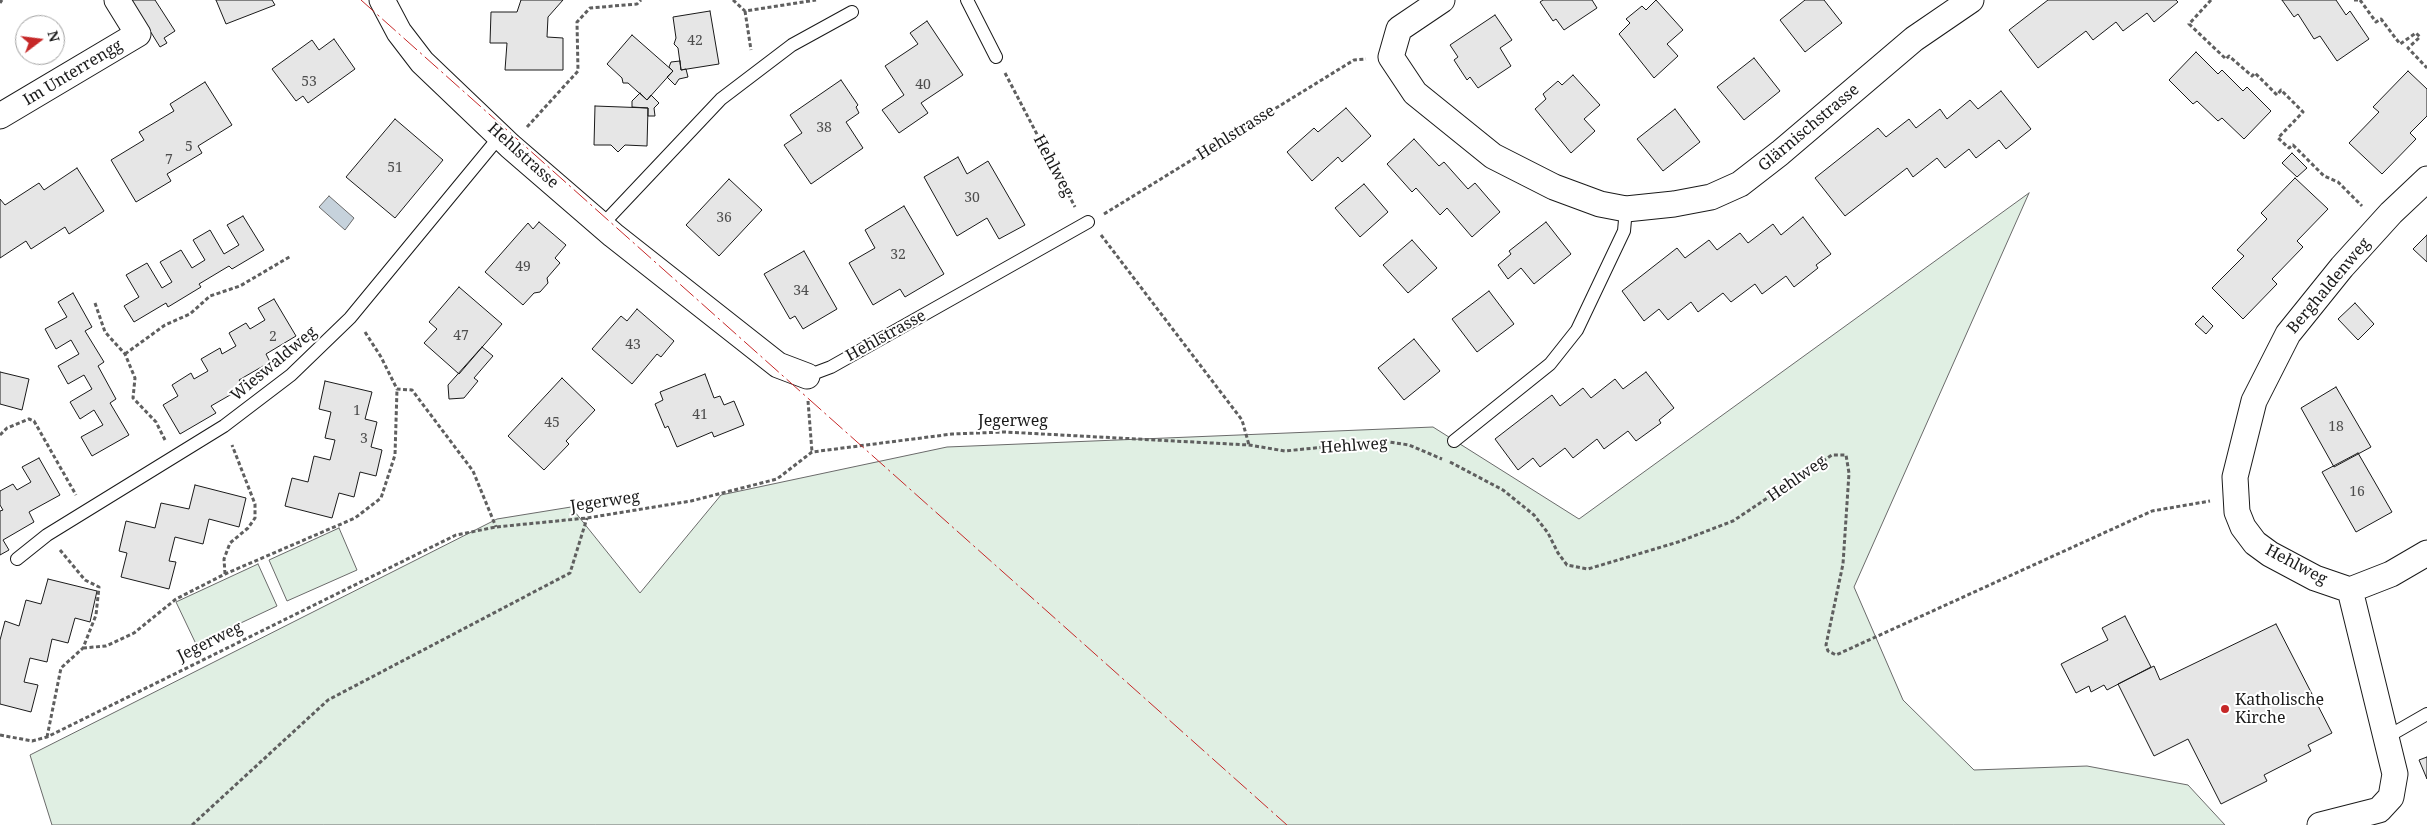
<!DOCTYPE html>
<html>
<head>
<meta charset="utf-8">
<style>
	body { margin:0 }
	#map { position:relative; width:2427px; height:825px; overflow:hidden; background:#fff; font-family:"Noto Serif",serif }
	canvas { display:block }
	.north { position:absolute; left:15px; top:15px; width:50px; height:50px; box-sizing:border-box; background:#fff; border:1px solid #a3a3a3; border-radius:50%; rotate:75deg; font-size:14px; font-weight:700; line-height:20px; text-align:center; color:#1a1a1a }
	.north::after { content:''; display:block; margin:auto; width:18px; height:22px; background:#c62828; clip-path:polygon(50% 0,100% 100%,50% 72%,0 100%) }
</style>
</head>
<body>
<div id="map">
<canvas width="2427" height="825"></canvas>
<div class="north">N</div>
</div>
<script>
const ctx = document.querySelector('canvas').getContext('2d');
ctx.lineJoin = 'round';
function fill(path, color) {
  ctx.fillStyle = color;
  ctx.fill(path, 'evenodd');
}
function poly(rows) {
  const path = new Path2D();
  for (const r of rows) {
    path.moveTo(r[0], r[1]);
    for (let i = 2; i < r.length; i += 2) path.lineTo(r[i], r[i + 1]);
  }
  return path;
}
function stroke(path, color, width, dash) {
  ctx.strokeStyle = color;
  ctx.lineWidth = width;
  ctx.lineCap = dash ? 'butt' : 'round';
  ctx.setLineDash(dash || []);
  ctx.stroke(path);
}
function drawText(font, color, halo, rows, align = 'center') {
  ctx.font = font + ' "Noto Serif",serif';
  ctx.lineWidth = 4;
  ctx.setLineDash([]);
  ctx.textBaseline = 'middle';
  ctx.strokeStyle = halo;
  ctx.fillStyle = color;
  for (const [text, x, y, turn = 0] of rows) {
    ctx.save();
    ctx.translate(x, y);
    ctx.rotate((+turn || 0) * Math.PI / 180);
    ctx.textAlign = isNaN(turn) ? turn : align;
    if (halo) ctx.strokeText(text, 0, 0);
    ctx.fillText(text, 0, 0);
    ctx.restore();
  }
}
const green = poly([
	[2029,193,1854,587,1903,700,1974,770,2087,766,2188,785,2225,825,52,825,30,755,497,519,571,507,640,593,721,495,947,447,1433,427,1579,519,2029,193],
	[339,528,357,570,287,601,269,560,339,528],
	[258,564,277,606,196,644,176,602,258,564]
]);
fill(green, '#e0efe3');
stroke(green, '#6a6a6a', 1);
const water = poly([
	[329,196,354,218,345,230,319,207,329,196]
]);
fill(water, '#c6d2dc');
stroke(water, '#6a6a6a', 1);
const building = poly([
	[131,0,155,0,175,31,164,38,167,43,160,47,131,0],
	[216,0,272,0,275,5,226,24,216,0],
	[521,0,563,0,548,17,547,37,563,38,563,70,505,70,507,43,490,43,491,12,517,12,521,0],
	[1543,0,1592,0,1597,8,1564,30,1556,19,1553,21,1540,2,1543,0],
	[1656,0,1683,30,1667,44,1678,56,1654,78,1619,34,1630,23,1626,19,1642,6,1646,10,1656,0],
	[1805,0,1824,0,1842,23,1805,52,1780,20,1805,0],
	[2048,0,2176,0,2178,2,2154,22,2147,13,2123,31,2116,22,2093,40,2086,31,2038,68,2009,30,2048,0],
	[2282,0,2336,0,2346,15,2350,11,2369,39,2337,61,2320,36,2314,39,2298,14,2294,17,2282,0],
	[710,11,719,64,681,70,678,48,674,44,676,38,673,17,710,11],
	[1495,15,1512,40,1500,48,1511,66,1478,88,1470,77,1467,80,1454,60,1458,57,1450,45,1495,15],
	[927,21,963,75,921,103,928,113,899,133,882,110,904,95,885,66,918,44,910,33,927,21],
	[632,35,673,71,647,100,628,83,623,83,622,78,607,64,632,35],
	[334,39,355,69,308,103,303,96,296,101,272,69,312,40,319,50,334,39],
	[2196,52,2218,74,2222,70,2243,91,2247,87,2271,111,2244,139,2222,118,2218,121,2197,101,2193,104,2169,80,2196,52],
	[1754,58,1780,91,1744,120,1717,87,1754,58],
	[680,61,681,70,686,69,688,77,679,79,675,85,667,77,673,71,669,67,671,62,680,61],
	[2408,71,2427,89,2427,116,2410,133,2416,139,2382,174,2349,143,2379,112,2373,107,2408,71],
	[1573,75,1600,105,1584,119,1595,131,1571,153,1535,109,1546,99,1543,94,1558,81,1562,85,1573,75],
	[841,80,858,105,856,107,859,113,846,122,863,148,811,184,784,145,802,133,790,115,841,80],
	[205,82,232,125,198,146,202,153,167,174,171,181,136,202,111,160,144,140,139,132,174,111,170,104,205,82],
	[2001,91,2031,129,2006,149,1999,140,1976,158,1969,149,1945,168,1937,158,1913,177,1907,168,1845,216,1815,178,1878,128,1886,137,1909,119,1916,128,1940,109,1947,119,1970,100,1978,109,2001,91],
	[640,93,647,100,651,95,659,103,654,108,655,116,648,116,648,108,632,107,632,101,640,93],
	[595,106,648,108,647,146,625,145,618,152,611,145,594,145,595,106],
	[1346,108,1371,136,1342,162,1338,157,1312,181,1287,152,1314,128,1318,132,1346,108],
	[1675,109,1700,142,1663,171,1637,139,1675,109],
	[395,119,443,160,395,218,346,177,395,119],
	[1414,139,1439,166,1444,162,1468,189,1475,183,1500,212,1472,237,1447,208,1440,215,1416,188,1412,192,1387,164,1414,139],
	[2292,153,2307,168,2297,177,2282,163,2292,153],
	[958,157,967,174,988,161,1025,225,999,239,987,218,957,236,924,177,958,157],
	[77,168,104,211,69,234,65,227,31,249,26,241,0,258,0,199,5,205,39,183,44,190,77,168],
	[2295,178,2328,209,2297,241,2303,247,2272,279,2277,284,2243,319,2212,288,2244,256,2237,250,2267,219,2261,213,2295,178],
	[729,179,762,210,719,256,686,225,729,179],
	[1364,184,1388,212,1360,237,1335,208,1364,184],
	[904,206,944,274,905,297,900,289,873,305,849,263,875,248,865,230,904,206],
	[243,216,264,250,232,269,229,266,199,284,201,287,168,307,166,303,134,322,124,306,139,297,126,275,147,263,162,288,172,282,160,262,181,250,192,268,205,260,193,240,210,230,224,254,239,245,227,225,243,216],
	[1803,217,1831,254,1816,265,1818,268,1794,287,1786,276,1762,294,1755,284,1731,302,1723,293,1698,312,1691,302,1668,320,1659,309,1644,321,1622,291,1677,248,1685,258,1709,240,1717,250,1740,233,1748,243,1773,224,1781,235,1803,217],
	[539,222,566,245,555,258,560,263,547,278,548,283,540,292,534,293,523,305,485,272,528,223,533,229,539,222],
	[1546,222,1571,254,1534,284,1521,268,1508,279,1498,265,1511,254,1509,251,1546,222],
	[2427,235,2427,262,2413,249,2427,235],
	[1412,240,1437,268,1408,293,1383,265,1412,240],
	[804,251,837,309,803,329,795,316,790,319,764,274,804,251],
	[459,287,502,324,459,374,424,343,437,329,429,322,459,287],
	[1489,291,1514,324,1477,352,1452,319,1489,291],
	[73,293,92,327,85,331,104,362,98,366,116,399,110,403,129,435,92,456,81,437,103,425,94,410,80,419,70,402,92,389,84,375,68,384,58,366,79,354,71,340,56,349,45,329,67,317,58,302,73,293],
	[274,299,296,336,266,354,270,362,239,380,244,387,211,406,216,413,180,434,163,405,178,396,172,385,191,373,194,379,208,371,201,359,220,348,222,354,236,346,229,333,246,323,250,329,265,320,258,308,274,299],
	[2355,303,2374,324,2358,340,2338,319,2355,303],
	[637,309,674,341,661,357,657,354,632,384,592,349,621,316,627,321,637,309],
	[2203,316,2213,326,2206,334,2195,324,2203,316],
	[1414,339,1440,371,1404,400,1378,368,1414,339],
	[482,347,493,356,474,378,478,381,464,398,449,399,448,385,482,347],
	[0,372,29,379,22,410,0,404,0,372],
	[1646,372,1674,408,1659,420,1661,423,1636,441,1628,431,1604,449,1597,439,1573,458,1565,448,1540,467,1533,458,1518,470,1495,439,1552,395,1560,406,1583,388,1591,398,1615,379,1623,389,1646,372],
	[705,374,714,398,720,396,724,405,734,401,744,425,714,437,712,432,677,447,668,426,665,428,655,404,663,400,660,392,705,374],
	[562,378,595,410,566,441,569,444,544,470,508,436,562,378],
	[325,381,372,392,365,419,377,422,371,447,382,450,376,476,360,472,354,497,339,493,332,518,285,506,292,478,308,482,314,456,330,460,335,440,325,438,331,412,319,409,325,381],
	[2336,387,2371,447,2334,467,2301,408,2336,387],
	[2358,453,2392,512,2356,532,2322,472,2358,453],
	[39,458,60,495,29,512,34,522,3,540,9,550,0,555,0,511,3,510,0,505,0,491,13,484,17,490,31,482,22,467,39,458],
	[195,485,246,498,239,527,209,519,203,544,175,537,169,561,176,562,169,589,121,577,127,553,119,551,126,521,155,528,161,503,189,509,195,485],
	[48,579,97,591,90,622,75,618,68,643,52,639,47,662,30,658,24,682,38,685,31,712,0,704,0,640,5,621,19,626,26,600,41,604,48,579],
	[2125,616,2151,667,2107,690,2104,685,2091,692,2089,686,2076,693,2061,664,2108,640,2102,628,2125,616],
	[2276,624,2332,733,2308,745,2311,751,2264,775,2267,781,2221,804,2188,739,2154,756,2118,684,2154,666,2160,680,2276,624],
	[2427,757,2427,779,2419,760,2427,757]
]);
fill(building, '#e6e6e6');
stroke(building, '#1a1a1a', 1);
const lane = poly([
	[967,0,996,57],
	[602,225,721,99,792,45,852,12],
	[807,376,831,367,1088,222],
	[1454,441,1550,364,1577,330,1624,231,1626,209],
	[17,559,47,535,224,426,291,375,350,318,500,136],
	[2387,737,2427,714]
]);
const street = poly([
	[382,0,399,32,422,62,510,146,613,235,778,365,807,376],
	[1442,0,1399,29,1391,57,1415,93,1493,156,1554,187,1600,204,1626,209,1674,204,1711,197,1740,184,1780,153,1914,39,1971,0],
	[0,116,138,34,117,0],
	[2350,590,2315,578,2270,554,2255,543,2243,527,2237,512,2235,477,2254,401,2288,334,2342,267,2391,213,2427,179],
	[2350,590,2391,574,2427,553],
	[2320,825,2379,810,2391,797,2395,774,2350,590]
]);
stroke(lane, '#1a1a1a', 14);
stroke(street, '#1a1a1a', 27);
stroke(poly([
	[733,0,745,11,816,0],
	[2211,0,2189,24,2226,59,2229,56,2252,76,2255,73,2277,95,2281,90,2303,112,2278,138,2289,148,2293,145,2324,176,2338,182,2362,206],
	[2354,0,2358,0],
	[2360,0,2376,22,2381,19,2400,44,2416,33,2420,37,2408,48,2427,68],
	[0,3,2,0],
	[745,11,751,50],
	[1005,73,1075,207],
	[527,127,578,71,577,22,590,8,637,4,641,0],
	[1104,214,1354,60,1366,59],
	[1101,235,1242,420,1249,445],
	[95,303,105,332,125,354,135,378,133,398,156,422,165,440],
	[365,332,381,357,397,389,412,390,473,471,496,527],
	[125,354,165,325,190,314,210,296,240,286,291,256],
	[808,401,812,452],
	[0,435,7,428,29,419,34,421,76,495],
	[1450,462,1503,490,1534,515,1548,533,1558,553,1567,565,1588,569,1678,542,1733,521,1832,455,1846,455,1849,473,1843,564,1826,645,1828,651,1836,655,2152,511,2210,501],
	[225,574,224,559,230,543,248,528,255,518,255,504,232,445],
	[83,648,106,646,134,633,176,599,225,574,355,518,381,498,395,455,397,389],
	[0,735,32,741,47,737,456,535,496,527,587,518,691,501,777,479,812,452,952,434,1005,432,1249,445,1285,451,1383,441,1409,445,1442,459],
	[47,737,61,668,83,648,96,615,99,587,85,580,60,550],
	[192,825,328,700,570,573,587,518]
]), '#5f5f5f', 3, [4, 2.5]);
stroke(lane, '#fff', 12);
stroke(street, '#fff', 25);
stroke(poly([
	[361,0,1287,825]
]), '#c62828', 1, [18, 4, 2.5, 4]);
for (const [x, y, r, color] of [
	[2225,709,5,"#c62828"]
]) {
  const dot = new Path2D();
  dot.arc(x, y, r, 0, 2 * Math.PI);
  ctx.fillStyle = color;
  ctx.fill(dot);
  stroke(dot, '#fff', 2);
}
drawText('14px', '#4d4d4d', null, [
	["42",695,41],
	["53",309,82],
	["40",923,85],
	["38",824,128],
	["5",189,147],
	["7",169,160],
	["51",395,168],
	["30",972,198],
	["36",724,218],
	["32",898,255],
	["49",523,267],
	["34",801,291],
	["47",461,336],
	["2",273,337],
	["43",633,345],
	["1",357,411],
	["41",700,415],
	["45",552,423],
	["18",2336,427],
	["3",364,439],
	["16",2357,492]
]);
drawText('16px', '#1a1a1a', '#fff', [
	["Im Unterrengg",73,73,-31],
	["Glärnischstrasse",1809,128,-40],
	["Hehlstrasse",1236,133,-32],
	["Hehlstrasse",523,156,42],
	["Hehlweg",1053,166,62],
	["Berghaldenweg",2329,286,-50],
	["Hehlstrasse",886,336,-29],
	["Wieswaldweg",274,364,-40],
	["Jegerweg",1013,421],
	["Hehlweg",1354,446,-4],
	["Hehlweg",1797,479,-35],
	["Jegerweg",605,502,-8],
	["Hehlweg",2296,565,28],
	["Jegerweg",210,642,-26]
]);
drawText('16px', '#1a1a1a', '#fff', [
	["Katholische",2235,700],
	["Kirche",2235,718]
], 'left');
</script>
</body>
</html>
